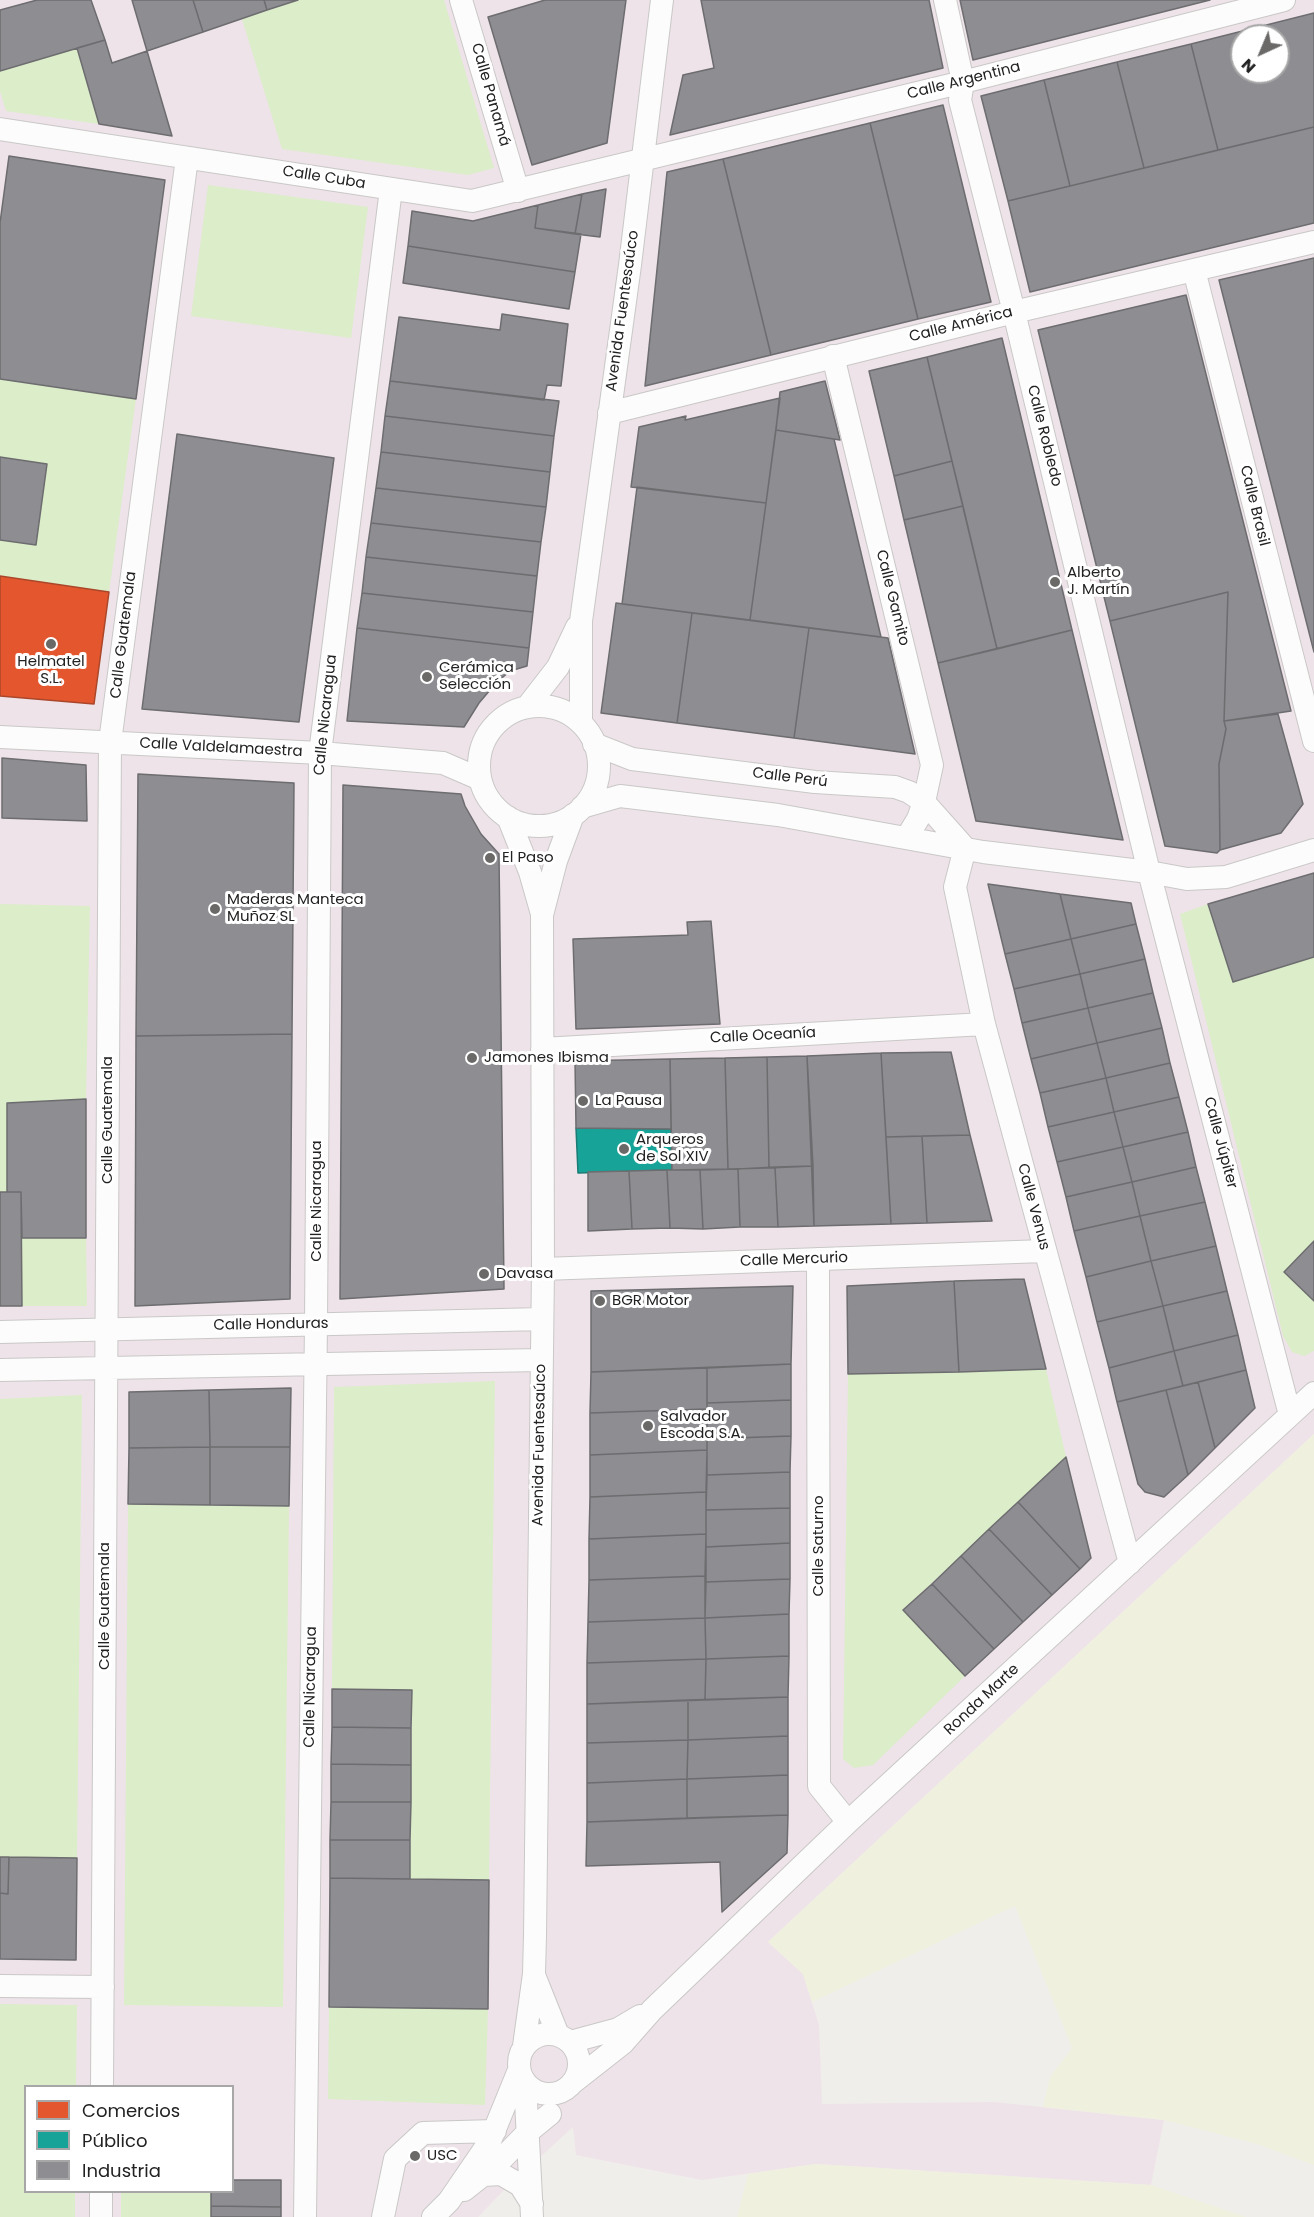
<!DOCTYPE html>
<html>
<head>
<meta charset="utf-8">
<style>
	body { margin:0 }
	#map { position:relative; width:1314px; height:2217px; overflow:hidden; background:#f0eeeb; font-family:Poppins,sans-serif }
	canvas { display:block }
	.legend { position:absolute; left:24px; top:2085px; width:210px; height:108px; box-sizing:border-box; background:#fff; border:2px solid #a7a7a7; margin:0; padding:8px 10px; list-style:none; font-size:18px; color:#222 }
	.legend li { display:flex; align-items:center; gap:12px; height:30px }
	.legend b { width:30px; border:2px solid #a7a7a7 }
	.north { position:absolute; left:1230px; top:24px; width:60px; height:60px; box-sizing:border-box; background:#fff; border:2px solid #a7a7a7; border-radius:50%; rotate:224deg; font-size:16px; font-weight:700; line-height:24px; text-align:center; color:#222 }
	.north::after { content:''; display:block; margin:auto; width:21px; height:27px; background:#6a6968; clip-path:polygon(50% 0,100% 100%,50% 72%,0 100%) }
</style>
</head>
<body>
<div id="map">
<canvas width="1314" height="2217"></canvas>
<ul class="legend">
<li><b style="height:16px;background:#e4572e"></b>Comercios</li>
<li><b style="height:16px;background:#17a398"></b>Público</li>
<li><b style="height:16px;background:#8d8d92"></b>Industria</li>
</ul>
<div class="north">N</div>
</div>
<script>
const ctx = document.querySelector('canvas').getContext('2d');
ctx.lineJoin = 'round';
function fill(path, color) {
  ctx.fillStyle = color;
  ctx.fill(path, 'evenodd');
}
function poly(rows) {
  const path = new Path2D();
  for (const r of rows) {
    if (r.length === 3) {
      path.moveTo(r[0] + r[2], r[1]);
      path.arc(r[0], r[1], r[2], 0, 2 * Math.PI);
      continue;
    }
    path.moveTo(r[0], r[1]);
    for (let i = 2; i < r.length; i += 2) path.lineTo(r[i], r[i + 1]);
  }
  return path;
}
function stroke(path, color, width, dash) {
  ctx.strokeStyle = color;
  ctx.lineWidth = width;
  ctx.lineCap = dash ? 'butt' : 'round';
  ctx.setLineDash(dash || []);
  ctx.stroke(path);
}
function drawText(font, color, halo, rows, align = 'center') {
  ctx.font = font + ' Poppins,sans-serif';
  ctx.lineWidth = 6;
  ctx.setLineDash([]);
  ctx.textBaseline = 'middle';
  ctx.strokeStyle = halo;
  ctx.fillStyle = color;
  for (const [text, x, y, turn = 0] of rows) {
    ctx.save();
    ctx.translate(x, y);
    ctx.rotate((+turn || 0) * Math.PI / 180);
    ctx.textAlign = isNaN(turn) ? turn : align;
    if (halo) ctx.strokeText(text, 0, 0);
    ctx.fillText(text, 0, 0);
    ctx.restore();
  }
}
fill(poly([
	[0,0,1314,0,1314,1434,768,1942,803,1974,819,2025,822,2104,994,2102,1164,2120,1151,2185,816,2164,702,2180,576,2155,573,2127,503,2191,478,2217,0,2217],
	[1242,36,1278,36,1278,72,1242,72],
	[26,2086,232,2086,232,2192,26,2192]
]), '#eee3e9');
fill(poly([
	[1314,1434,1314,2165,1257,2144,1164,2120,1043,2107,1050,2077,1072,2048,1015,1906,812,2002,803,1974,768,1942],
	[815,2164,1151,2185,1246,2217,737,2217,748,2174]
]), '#eff0de');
fill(poly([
	[298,0,444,0,494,168,468,175,461,174,282,149,242,19],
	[77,48,99,124,6,111,0,91,0,71],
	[208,185,368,207,351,338,191,316],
	[0,379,136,399,109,592,0,576,0,540,36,545,47,464,0,457],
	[0,904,90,906,86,1099,7,1103,7,1192,0,1192],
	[1208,904,1233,982,1314,957,1314,1241,1284,1272,1314,1301,1314,1351,1304,1356,1292,1352,1283,1336,1180,914],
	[22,1238,86,1238,87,1306,22,1306],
	[1046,1369,1066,1457,903,1610,965,1676,873,1765,854,1768,843,1759,848,1374],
	[495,1381,489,1880,410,1879,412,1691,332,1689,334,1387],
	[82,1395,77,1858,0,1857,0,1399],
	[128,1504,289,1506,283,2007,124,2005],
	[0,2004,77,2005,76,2086,26,2086,26,2192,75,2192,75,2217,0,2217],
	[329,2007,488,2009,485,2105,328,2099],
	[121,2192,211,2192,211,2217,121,2217]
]), '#dcedc9');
const shops = poly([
	[0,576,109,592,94,704,0,696,0,576]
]);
fill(shops, '#e4572e');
stroke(shops, '#aa472a', 1.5);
const public = poly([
	[576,1128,671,1129,672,1170,578,1173,576,1128]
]);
fill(public, '#17a398');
stroke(public, '#1a7c75', 1.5);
const industry = poly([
	[37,0,91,0,105,40,0,71,0,10,37,0],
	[132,0,193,0,203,32,147,51,132,0],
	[193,0,264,0,267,10,203,32,193,0],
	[264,0,298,0,267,10,264,0],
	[545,0,626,0,607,143,532,165,488,17,545,0],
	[701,0,929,0,943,68,670,135,683,75,714,68,701,0],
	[960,0,1210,0,973,60,960,0],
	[1314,13,1314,127,1218,150,1191,44,1314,13],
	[1242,36,1278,36,1278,72,1242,72,1242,36],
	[105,40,112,63,147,51,172,136,99,124,77,48,105,40],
	[1191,44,1218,150,1144,168,1117,62,1191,44],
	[1117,62,1144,168,1070,186,1044,80,1117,62],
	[1044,80,1070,186,1008,201,981,96,1044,80],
	[943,105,991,302,918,319,870,123,943,105],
	[870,123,918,319,771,355,723,159,870,123],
	[1314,127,1314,223,1030,292,1008,201,1314,127],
	[9,156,165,180,136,399,0,379,0,223,9,156],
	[723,159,771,355,645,386,667,172,723,159],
	[606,189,600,237,575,234,582,194,606,189],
	[582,194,575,234,535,228,538,205,582,194],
	[538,205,535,228,581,234,575,272,408,246,412,211,473,221,538,205],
	[408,246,575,272,569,309,403,283,408,246],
	[1314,258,1314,652,1219,280,1314,258],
	[1186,295,1291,711,1224,721,1228,592,1110,621,1038,330,1186,295],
	[502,314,568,324,561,386,547,385,544,400,390,381,399,317,500,330,502,314],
	[1002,338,1072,630,997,649,927,357,1002,338],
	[927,357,952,461,894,476,869,371,927,357],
	[390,381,559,401,554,436,385,416,390,381],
	[825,381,840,440,776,430,780,392,825,381],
	[780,398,766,503,631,487,639,427,686,416,685,420,780,398],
	[385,416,554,436,550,472,381,452,385,416],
	[776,430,834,439,881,637,750,620,776,430],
	[177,434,334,458,299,722,142,709,177,434],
	[381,452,550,472,546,507,376,488,381,452],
	[0,457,47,464,36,545,0,540,0,457],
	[952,461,963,506,904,520,894,476,952,461],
	[637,487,766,503,750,620,622,604,637,487],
	[376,488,546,507,541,542,371,523,376,488],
	[963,506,997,649,938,663,904,520,963,506],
	[371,523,541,542,537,576,366,557,371,523],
	[366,557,537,576,533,612,362,593,366,557],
	[1228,592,1224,721,1226,729,1219,764,1220,850,1217,853,1165,846,1110,621,1228,592],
	[362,593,533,612,529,648,357,628,362,593],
	[616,603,692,613,677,723,601,713,616,603],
	[692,613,809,628,794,738,677,723,692,613],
	[357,628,529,648,527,666,510,671,496,683,479,703,464,727,347,721,357,628],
	[809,628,888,638,915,754,794,738,809,628],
	[1072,630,1123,840,976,821,938,663,1072,630],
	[1278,714,1303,804,1281,833,1220,850,1219,764,1226,729,1224,721,1278,714],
	[2,758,86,765,87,821,2,818,2,758],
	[138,774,294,783,292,1034,136,1036,138,774],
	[343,785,461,794,465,806,481,834,499,854,504,1289,340,1299,343,785],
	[1314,873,1314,957,1233,982,1208,904,1314,873],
	[988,884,1060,894,1071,939,1005,954,988,884],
	[1060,894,1131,903,1136,924,1071,939,1060,894],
	[711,921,720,1024,576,1029,573,939,688,935,687,922,711,921],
	[1136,924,1145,959,1080,974,1071,939,1136,924],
	[1071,939,1080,974,1014,989,1005,954,1071,939],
	[1145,959,1153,993,1088,1008,1080,974,1145,959],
	[1080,974,1088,1008,1022,1023,1014,989,1080,974],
	[1153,993,1162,1028,1097,1043,1088,1008,1153,993],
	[1088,1008,1097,1043,1031,1059,1022,1023,1088,1008],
	[1162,1028,1170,1063,1106,1078,1097,1043,1162,1028],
	[292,1034,290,1299,135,1306,136,1036,292,1034],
	[1097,1043,1106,1078,1040,1093,1031,1059,1097,1043],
	[951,1052,970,1135,886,1137,881,1053,951,1052],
	[881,1053,891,1224,814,1226,807,1056,881,1053],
	[807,1056,813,1166,769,1168,767,1057,807,1056],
	[767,1057,769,1168,728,1169,725,1058,767,1057],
	[725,1058,728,1169,672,1170,670,1059,725,1058],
	[670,1059,671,1129,576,1128,575,1061,670,1059],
	[1170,1063,1179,1097,1114,1112,1106,1078,1170,1063],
	[1106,1078,1114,1112,1048,1127,1040,1093,1106,1078],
	[1179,1097,1188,1132,1123,1147,1114,1112,1179,1097],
	[86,1099,86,1238,22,1238,21,1192,7,1192,7,1103,86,1099],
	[1114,1112,1123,1147,1057,1162,1048,1127,1114,1112],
	[1188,1132,1196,1167,1132,1182,1123,1147,1188,1132],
	[970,1135,992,1221,927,1223,922,1136,970,1135],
	[922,1136,927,1223,891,1224,886,1137,922,1136],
	[1123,1147,1132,1182,1066,1197,1057,1162,1123,1147],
	[813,1166,814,1226,778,1227,775,1167,813,1166],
	[775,1167,778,1227,740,1227,738,1169,775,1167],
	[1196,1167,1205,1202,1140,1216,1132,1182,1196,1167],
	[738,1169,740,1227,703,1229,700,1170,738,1169],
	[667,1170,670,1228,632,1229,629,1171,667,1170],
	[667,1170,700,1170,703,1229,670,1228,667,1170],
	[629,1171,632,1229,588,1231,588,1172,629,1171],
	[1132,1182,1140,1216,1074,1231,1066,1197,1132,1182],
	[0,1192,21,1192,22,1306,0,1306,0,1192],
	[1205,1202,1216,1246,1151,1261,1140,1216,1205,1202],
	[1140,1216,1151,1261,1086,1277,1074,1231,1140,1216],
	[1314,1241,1314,1301,1284,1272,1314,1241],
	[1216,1246,1227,1291,1163,1306,1151,1261,1216,1246],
	[1151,1261,1163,1306,1097,1322,1086,1277,1151,1261],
	[1024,1279,1046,1369,959,1372,954,1281,1024,1279],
	[954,1281,959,1372,848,1374,847,1286,954,1281],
	[793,1286,791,1364,591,1372,591,1291,793,1286],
	[1227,1291,1238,1335,1174,1351,1163,1306,1227,1291],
	[1163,1306,1174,1351,1109,1368,1097,1322,1163,1306],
	[1238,1335,1246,1370,1183,1386,1174,1351,1238,1335],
	[1174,1351,1183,1386,1117,1402,1109,1368,1174,1351],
	[791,1364,791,1400,707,1403,707,1368,791,1364],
	[707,1368,707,1409,590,1413,591,1372,707,1368],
	[1246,1370,1255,1408,1215,1448,1198,1382,1246,1370],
	[1198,1382,1215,1448,1188,1475,1166,1390,1198,1382],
	[291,1388,290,1447,210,1447,209,1390,291,1388],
	[209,1390,210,1447,129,1448,129,1392,209,1390],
	[1166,1390,1188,1475,1164,1497,1145,1492,1138,1484,1117,1402,1166,1390],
	[791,1400,791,1436,707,1439,707,1403,791,1400],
	[707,1409,707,1450,590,1455,590,1413,707,1409],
	[791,1436,790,1472,707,1475,707,1439,791,1436],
	[210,1447,290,1447,289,1506,210,1505,210,1447],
	[210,1447,210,1505,128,1504,129,1448,210,1447],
	[707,1450,706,1492,590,1497,590,1455,707,1450],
	[1066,1457,1091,1558,1080,1569,1018,1502,1066,1457],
	[790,1472,790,1508,706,1510,707,1475,790,1472],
	[706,1492,706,1534,589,1539,590,1497,706,1492],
	[1018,1502,1080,1569,1052,1595,989,1529,1018,1502],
	[790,1508,790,1543,706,1547,706,1510,790,1508],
	[989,1529,1052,1595,1023,1622,961,1556,989,1529],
	[706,1534,705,1576,589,1580,589,1539,706,1534],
	[790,1543,790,1579,706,1582,706,1547,790,1543],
	[961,1556,1023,1622,994,1649,932,1584,961,1556],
	[705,1576,705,1618,588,1622,589,1580,705,1576],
	[790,1579,789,1614,705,1618,706,1582,790,1579],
	[932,1584,994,1649,965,1676,903,1610,932,1584],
	[789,1614,789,1656,706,1659,705,1618,789,1614],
	[705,1618,706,1659,587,1663,588,1622,705,1618],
	[789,1656,788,1697,705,1700,706,1659,789,1656],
	[706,1659,705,1700,587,1704,587,1663,706,1659],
	[332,1689,412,1690,411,1728,332,1727,332,1689],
	[788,1697,788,1736,688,1740,688,1700,788,1697],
	[688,1700,688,1740,587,1743,587,1704,688,1700],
	[332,1727,411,1728,411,1765,331,1764,332,1727],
	[788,1736,788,1775,687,1779,688,1740,788,1736],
	[688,1740,687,1779,587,1783,587,1743,688,1740],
	[331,1764,411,1765,411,1802,331,1802,331,1764],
	[788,1775,788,1815,687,1818,687,1779,788,1775],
	[687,1779,687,1818,587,1822,587,1783,687,1779],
	[331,1802,411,1802,410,1840,330,1840,331,1802],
	[788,1815,787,1853,722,1912,720,1862,586,1866,587,1822,788,1815],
	[330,1840,410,1840,410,1879,330,1878,330,1840],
	[0,1857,9,1857,8,1894,0,1893,0,1857],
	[9,1857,77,1858,76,1960,0,1959,0,1893,8,1894,9,1857],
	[330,1878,489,1880,488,2009,329,2007,330,1878],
	[232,2180,281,2180,281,2207,211,2206,211,2192,232,2192,232,2180],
	[211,2206,281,2207,281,2217,211,2217,211,2206]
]);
fill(industry, '#8d8d92');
stroke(industry, '#6d6d70', 1.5);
const minor = poly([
	[461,0,518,191],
	[945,0,963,82,960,100,1014,312,1149,872,1290,1415],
	[0,129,472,201,963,82,1284,0],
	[1194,270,1314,741],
	[833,356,932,765,924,802,918,819,907,837],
	[609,413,1014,312,1314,242],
	[539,766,60],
	[527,707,558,667,577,627],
	[581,723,581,621,630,265,662,0],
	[0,737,320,753,443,763,480,779],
	[594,744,632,759,815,782,895,787,909,792,924,802,965,848],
	[582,807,620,796,778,815,983,852,1149,872,1187,879,1226,877,1314,850],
	[508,817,530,872,542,914],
	[965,848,955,887,984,1024,1130,1563],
	[542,1049,984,1024],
	[818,1259,819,1786,848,1822],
	[543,1269,1044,1251],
	[0,1332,542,1319],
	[0,1370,541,1360],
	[534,1975,558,2035],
	[0,1986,103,1987],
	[549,2064,30],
	[570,2042,618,2029,640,2016],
	[524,2046,534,1974,535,1935,543,1269,542,915,556,861,573,815],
	[525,2082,532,2217],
	[572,2083,623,2043,652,2010,848,1822,1314,1393],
	[102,2086,110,742,187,158],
	[484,2175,501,2174,520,2185,532,2204],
	[464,2190,497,2164,528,2132,550,2114],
	[101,2217,101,2192],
	[305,2217,316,1324,320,753,391,189],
	[383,2217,395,2159,423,2133,495,2131],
	[433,2217,449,2201,490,2141,519,2070]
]);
stroke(minor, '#c9c8c7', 24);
stroke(minor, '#fdfcfc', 22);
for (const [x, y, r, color] of [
	[1055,582,6,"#6a6968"],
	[51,644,6,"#6a6968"],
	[427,677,6,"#6a6968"],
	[490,858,6,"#6a6968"],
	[215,909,6,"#6a6968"],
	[472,1058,6,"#6a6968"],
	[583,1101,6,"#6a6968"],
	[624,1149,6,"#6a6968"],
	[484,1274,6,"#6a6968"],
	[600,1301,6,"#6a6968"],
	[648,1426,6,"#6a6968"],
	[415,2156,6,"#6a6968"]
]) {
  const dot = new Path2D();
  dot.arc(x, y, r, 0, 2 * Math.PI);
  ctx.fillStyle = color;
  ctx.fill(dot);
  stroke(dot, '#fff', 2);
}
drawText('15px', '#222', '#fff', [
	["Calle Argentina",964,81,-14],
	["Calle Panamá",490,95,74],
	["Calle Cuba",324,178,9],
	["Avenida Fuentesaúco",623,311,-82],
	["Calle América",961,325,-14],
	["Calle Robledo",1044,436,76],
	["Calle Brasil",1254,506,76],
	["Calle Gamito",892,598,76],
	["Calle Guatemala",124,635,-83],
	["Calle Nicaragua",326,715,-84],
	["Calle Valdelamaestra",221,748,3],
	["Calle Perú",790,778,7],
	["Calle Oceanía",763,1036,-3],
	["Calle Guatemala",108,1120,-90],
	["Calle Júpiter",1220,1143,75],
	["Calle Nicaragua",317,1201,-90],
	["Calle Venus",1033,1207,75],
	["Calle Mercurio",794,1260,-2],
	["Calle Honduras",271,1325,-1],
	["Avenida Fuentesaúco",540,1445,-89],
	["Calle Saturno",819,1546,-90],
	["Calle Guatemala",105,1606,-90],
	["Calle Nicaragua",311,1687,-89],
	["Ronda Marte",982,1700,-43]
]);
drawText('15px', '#222', '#fff', [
	["Alberto",1067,573],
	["J. Martín",1067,590],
	["Helmatel",51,662,"center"],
	["S.L.",51,679,"center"],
	["Cerámica",439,668],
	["Selección",439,685],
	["El Paso",502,858],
	["Maderas Manteca",227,900],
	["Muñoz SL",227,917],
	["Jamones Ibisma",484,1058],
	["La Pausa",595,1101],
	["Arqueros",636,1140],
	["de Sol XIV",636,1157],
	["Davasa",496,1274],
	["BGR Motor",612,1301],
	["Salvador",660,1417],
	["Escoda S.A.",660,1434],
	["USC",427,2156]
], 'left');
</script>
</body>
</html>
